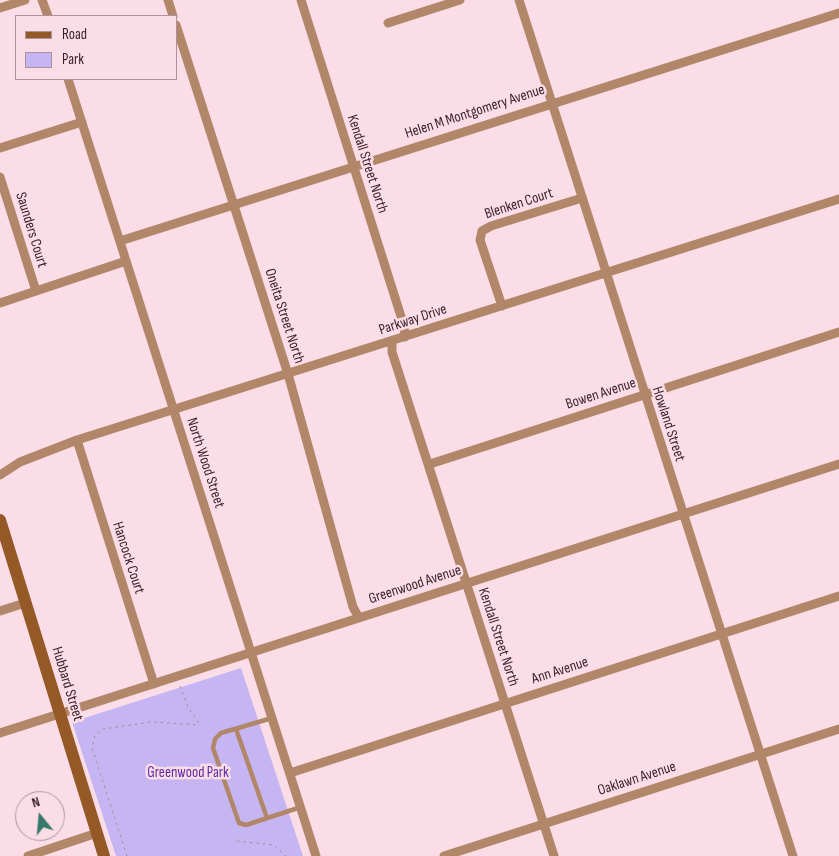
<!DOCTYPE html>
<html>
<head>
<meta charset="utf-8">
<style>
	body { margin:0 }
	#map { position:relative; width:839px; height:856px; overflow:hidden; background:#fbdde7; font-family:"Sofia Sans Condensed",sans-serif }
	canvas { display:block }
	.legend { position:absolute; left:15px; top:15px; width:162px; height:65px; box-sizing:border-box; background:#fbdde7; border:1px solid #ae919b; margin:0; padding:6px 9px; list-style:none; font-size:15px; color:#3a1e29 }
	.legend li { display:flex; align-items:center; gap:10px; height:25px }
	.legend b { width:25px; border:1px solid #ae919b }
	.north { position:absolute; left:15px; top:791px; width:50px; height:50px; box-sizing:border-box; background:#fbdde7; border:1px solid #ae919b; border-radius:50%; rotate:343deg; font-size:14px; font-weight:700; line-height:20px; text-align:center; color:#3a1e29 }
	.north::after { content:''; display:block; margin:auto; width:18px; height:22px; background:#367869; clip-path:polygon(50% 0,100% 100%,50% 72%,0 100%) }
</style>
</head>
<body>
<div id="map">
<canvas width="839" height="856"></canvas>
<ul class="legend">
<li><b style="height:6px;background:#955827"></b>Road</li>
<li><b style="height:14px;background:#c5b6f3"></b>Park</li>
</ul>
<div class="north">N</div>
</div>
<script>
const ctx = document.querySelector('canvas').getContext('2d');
ctx.lineJoin = 'round';
function fill(path, color) {
  ctx.fillStyle = color;
  ctx.fill(path, 'evenodd');
}
function poly(rows) {
  const path = new Path2D();
  for (const r of rows) {
    path.moveTo(r[0], r[1]);
    for (let i = 2; i < r.length; i += 2) path.lineTo(r[i], r[i + 1]);
  }
  return path;
}
function stroke(path, color, width, dash) {
  ctx.strokeStyle = color;
  ctx.lineWidth = width;
  ctx.lineCap = dash ? 'butt' : 'round';
  ctx.setLineDash(dash || []);
  ctx.stroke(path);
}
function drawText(font, color, halo, rows, align = 'center') {
  ctx.font = font + ' "Sofia Sans Condensed",sans-serif';
  ctx.lineWidth = 5;
  ctx.setLineDash([]);
  ctx.textBaseline = 'middle';
  ctx.strokeStyle = halo;
  ctx.fillStyle = color;
  for (const [text, x, y, turn = 0] of rows) {
    ctx.save();
    ctx.translate(x, y);
    ctx.rotate((+turn || 0) * Math.PI / 180);
    ctx.textAlign = isNaN(turn) ? turn : align;
    if (halo) ctx.strokeText(text, 0, 0);
    ctx.fillText(text, 0, 0);
    ctx.restore();
  }
}
fill(poly([
	[241,668,303,856,116,856,72,722]
]), '#c5b6f3');
stroke(poly([
	[180,686,188,707,200,725],
	[237,841,274,845,286,856],
	[127,856,92,748,95,735,103,729,151,722,200,725]
]), '#a88b95', 1, [2.5, 4]);
stroke(poly([
	[272,718,221,733,215,739,213,748,239,823,246,825,301,807],
	[236,729,267,818]
]), '#b28769', 4.5);
stroke(poly([
	[42,0,48,16],
	[168,0,173,16],
	[301,0,404,326,405,337],
	[519,0,793,856],
	[0,8,25,0],
	[388,23,460,0],
	[176,25,288,374,353,607,359,618],
	[68,79,316,856],
	[0,148,82,122],
	[0,177,36,291],
	[120,241,839,13],
	[0,303,126,261],
	[502,306,480,240,482,231,491,226,582,198],
	[392,341,392,352,554,856],
	[77,440,154,684],
	[430,464,839,332],
	[0,475,20,462,77,440,839,199],
	[0,611,25,603],
	[0,733,839,464],
	[290,773,839,596],
	[28,856,97,833],
	[444,856,839,729]
]), '#b28769', 9);
stroke(poly([
	[0,520,104,856]
]), '#955827', 12);
drawText('15px', '#3a1e29', '#fbdde7', [
	["Helen M Montgomery Avenue",475,112,-18],
	["Kendall Street North",367,164,72],
	["Blenken Court",519,204,-18],
	["Saunders Court",31,230,73],
	["Oneita Street North",284,316,72],
	["Parkway Drive",413,320,-18],
	["Bowen Avenue",601,394,-18],
	["Howland Street",668,424,72],
	["North Wood Street",205,463,72],
	["Hancock Court",128,558,72],
	["Greenwood Avenue",415,585,-18],
	["Kendall Street North",498,637,72],
	["Ann Avenue",560,671,-18],
	["Hubbard Street",67,684,73],
	["Oaklawn Avenue",637,779,-18]
]);
drawText('15px', '#5c2ca4', '#fbdde7', [
	["Greenwood Park",188,773]
]);
</script>
</body>
</html>
